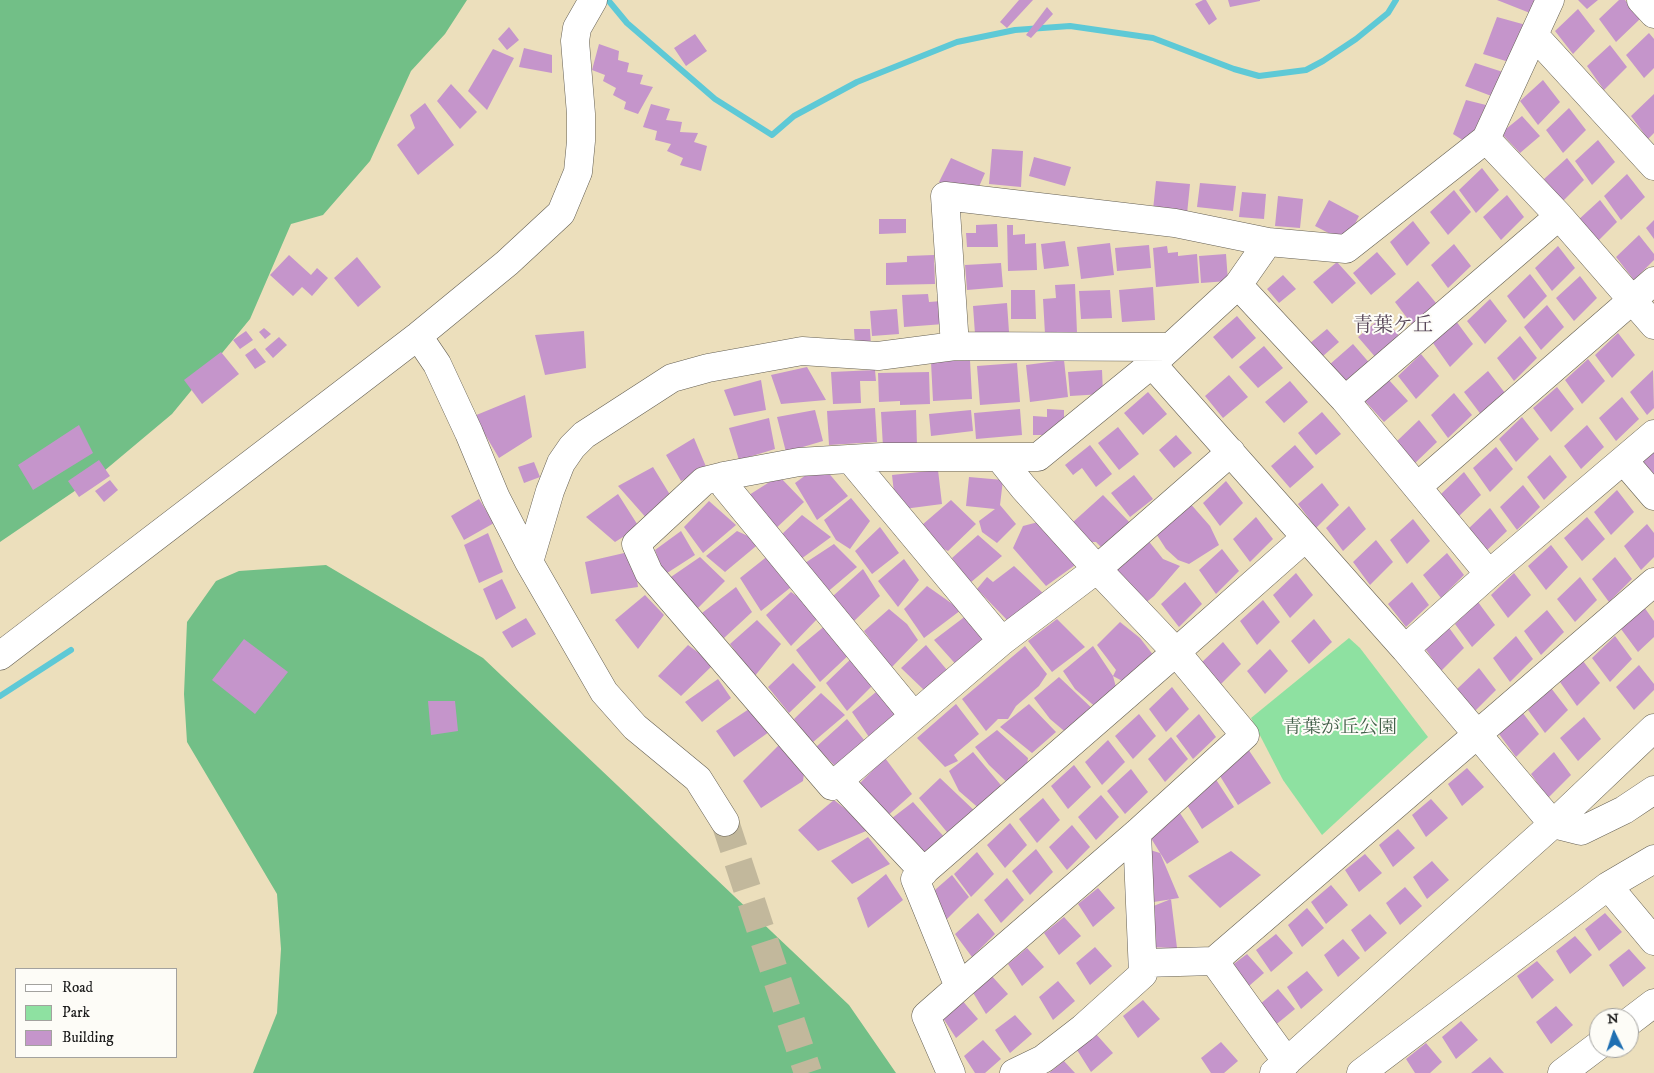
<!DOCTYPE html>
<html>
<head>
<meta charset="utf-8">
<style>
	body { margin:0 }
	#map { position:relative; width:1654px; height:1073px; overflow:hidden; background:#ecdfbc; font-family:"IM FELL DW Pica",serif }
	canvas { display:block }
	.legend { position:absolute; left:15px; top:968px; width:162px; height:90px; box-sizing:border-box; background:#fdfcf7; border:1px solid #a3a29f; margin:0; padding:6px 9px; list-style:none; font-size:15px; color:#1c1c1c }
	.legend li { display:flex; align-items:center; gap:10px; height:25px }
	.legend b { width:25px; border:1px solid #a3a29f }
	.north { position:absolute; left:1589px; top:1008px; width:50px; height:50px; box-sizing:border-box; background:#fdfcf7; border:1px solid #a3a29f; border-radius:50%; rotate:356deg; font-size:14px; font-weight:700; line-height:20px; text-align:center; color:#1c1c1c }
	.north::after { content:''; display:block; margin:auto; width:18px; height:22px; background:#1f6fb2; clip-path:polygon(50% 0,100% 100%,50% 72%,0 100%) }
</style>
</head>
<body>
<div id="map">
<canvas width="1654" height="1073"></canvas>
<ul class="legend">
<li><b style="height:6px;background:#fff"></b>Road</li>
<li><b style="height:14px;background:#8ee1a1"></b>Park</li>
<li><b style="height:14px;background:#c595cb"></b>Building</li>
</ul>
<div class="north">N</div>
</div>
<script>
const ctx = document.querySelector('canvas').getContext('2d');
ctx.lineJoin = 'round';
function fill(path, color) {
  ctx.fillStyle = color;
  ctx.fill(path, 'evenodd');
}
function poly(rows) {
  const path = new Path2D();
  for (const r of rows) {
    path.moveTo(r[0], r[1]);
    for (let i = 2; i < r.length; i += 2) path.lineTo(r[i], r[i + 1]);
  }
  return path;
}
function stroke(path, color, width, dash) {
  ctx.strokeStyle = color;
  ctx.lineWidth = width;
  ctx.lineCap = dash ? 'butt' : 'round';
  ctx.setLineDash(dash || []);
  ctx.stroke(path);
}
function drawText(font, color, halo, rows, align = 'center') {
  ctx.font = font + ' "IM FELL DW Pica","Noto Serif JP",serif';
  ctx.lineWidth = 4;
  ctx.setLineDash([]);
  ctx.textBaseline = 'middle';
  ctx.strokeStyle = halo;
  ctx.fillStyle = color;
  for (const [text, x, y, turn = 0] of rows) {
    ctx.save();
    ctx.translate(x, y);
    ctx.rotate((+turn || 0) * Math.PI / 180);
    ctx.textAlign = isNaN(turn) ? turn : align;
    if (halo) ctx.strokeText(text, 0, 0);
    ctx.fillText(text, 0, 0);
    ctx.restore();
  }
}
fill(poly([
	[1349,638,1360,648,1428,737,1322,835,1283,780,1251,718]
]), '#8ee1a1');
fill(poly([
	[0,0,467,0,445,34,411,71,370,161,323,215,291,224,250,319,172,414,104,471,0,542],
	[326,565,483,658,849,1005,896,1073,253,1073,277,1013,281,949,277,894,187,742,184,694,187,622,216,581,239,571]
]), '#72bf87');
stroke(poly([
	[608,0,627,23,715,99,772,135,794,116,857,82,957,42,1015,30,1070,26,1153,38,1234,69,1259,76,1306,70,1323,61,1356,39,1388,13,1396,0],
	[0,696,71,650]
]), '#5ec9d6', 6);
fill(poly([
	[1019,0,1033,0,1007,28,1000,22],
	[1203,0,1206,0,1217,19,1209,25,1195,4],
	[1228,0,1260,0,1260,1,1230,7],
	[1497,0,1542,0,1535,15],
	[1578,0,1598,0,1587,9],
	[1619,0,1625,0,1640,19,1616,42,1599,19],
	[1047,7,1053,14,1031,38,1026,35],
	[1578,9,1595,31,1573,54,1555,31],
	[1497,17,1526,25,1509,62,1483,54],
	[509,27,519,40,507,50,498,39],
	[1649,33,1654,39,1654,68,1644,78,1626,55],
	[695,34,707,51,686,66,674,48],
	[599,44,619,51,618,60,629,63,627,72,643,75,640,84,653,87,638,114,624,109,626,102,613,95,616,88,603,81,605,75,592,70],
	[1610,45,1627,67,1604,90,1587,66],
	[524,48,552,55,552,73,519,67],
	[493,49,514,58,487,110,468,91],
	[1475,63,1506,73,1494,97,1465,86],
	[1543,80,1560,102,1538,125,1520,101],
	[451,84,477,112,460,129,437,101],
	[1654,94,1654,133,1648,139,1631,116],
	[1466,100,1486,105,1469,144,1453,134],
	[425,103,454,145,418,175,397,145,415,128,410,115],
	[651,104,670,109,666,120,682,122,680,132,698,133,694,142,707,146,701,171,680,165,683,158,667,151,671,144,655,140,657,131,643,127],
	[1569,108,1586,130,1563,153,1546,130],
	[1522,116,1540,136,1520,153,1501,133],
	[1598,140,1615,162,1592,185,1575,161],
	[992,149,1023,151,1021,187,989,184],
	[1034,157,1071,167,1065,186,1029,176],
	[951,158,985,173,974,198,939,182],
	[1567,158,1584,180,1561,203,1544,179],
	[1482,168,1499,190,1476,213,1459,190],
	[1627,174,1645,197,1621,220,1604,196],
	[1156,181,1190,184,1187,214,1153,210],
	[1200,183,1236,186,1233,211,1197,207],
	[1454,190,1471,212,1448,235,1430,212],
	[1242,192,1266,194,1264,219,1239,217],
	[1507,195,1524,217,1501,240,1483,217],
	[1278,196,1303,199,1300,228,1275,226],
	[1329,200,1359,216,1346,242,1315,226],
	[1600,200,1617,222,1594,245,1577,221],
	[879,219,906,219,906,233,879,234],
	[1654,220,1654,239,1646,228],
	[1413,221,1430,243,1407,266,1390,242],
	[997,224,998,247,967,247,966,233,976,233,976,225],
	[1007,225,1013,225,1013,235,1025,234,1025,244,1036,243,1037,270,1008,271],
	[1639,235,1654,254,1654,260,1634,280,1616,257],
	[1065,241,1069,266,1044,269,1041,244],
	[1110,243,1114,275,1081,279,1077,247],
	[1454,244,1471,266,1448,288,1431,265],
	[1149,245,1151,268,1117,271,1115,248],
	[1167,246,1168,253,1178,252,1178,256,1197,254,1199,283,1156,287,1153,248],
	[1558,246,1575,268,1552,291,1535,268],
	[1377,252,1396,274,1371,295,1353,273],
	[1226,254,1228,281,1201,283,1199,256],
	[289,255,311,275,317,268,328,278,312,296,302,287,293,296,270,275],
	[934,255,935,284,886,285,886,263,907,262,907,256],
	[357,257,381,287,358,307,334,278],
	[1337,262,1356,283,1332,304,1313,282],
	[1001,263,1003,287,967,290,965,265],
	[1530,274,1547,296,1524,319,1507,296],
	[1283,275,1296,289,1279,303,1267,289],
	[1580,276,1597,298,1574,321,1556,298],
	[1418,281,1436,303,1413,326,1395,302],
	[1075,284,1077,333,1045,334,1043,299,1056,298,1055,285],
	[1153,287,1155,320,1122,322,1119,290],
	[1011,290,1035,290,1036,319,1011,319],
	[1110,290,1112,318,1081,319,1079,291],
	[928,294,929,302,942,301,944,324,904,327,902,295],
	[1490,299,1507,321,1485,344,1467,321],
	[1007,303,1009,332,975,334,973,306],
	[1547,305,1564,327,1541,350,1524,327],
	[897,309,899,334,872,336,870,311],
	[1237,316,1256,338,1232,359,1213,337],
	[1383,316,1401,338,1377,359,1358,337],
	[1456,321,1473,344,1450,367,1433,343],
	[264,328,271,334,265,339,259,332],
	[854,329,870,329,871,345,855,345],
	[1327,329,1339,342,1315,363,1303,349],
	[246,331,253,340,240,349,233,340],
	[584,331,586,368,545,375,535,335],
	[1618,333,1635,355,1612,378,1595,355],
	[1520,336,1537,358,1514,381,1497,358],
	[279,337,287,345,273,358,265,349],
	[1353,344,1372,366,1348,386,1329,365],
	[1264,346,1283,368,1258,388,1239,367],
	[255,348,266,362,255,369,245,355],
	[221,352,239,374,202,404,184,380],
	[1421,354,1439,376,1416,399,1398,376],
	[1588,359,1605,381,1582,404,1565,380],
	[970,360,972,399,933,401,931,362],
	[1064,360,1068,397,1030,402,1026,365],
	[1017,363,1020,402,980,405,977,366],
	[807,367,826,400,781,404,771,375],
	[875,370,876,381,860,381,861,403,833,404,831,372],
	[1102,370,1103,394,1070,396,1068,372],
	[1653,370,1654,408,1647,415,1630,392],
	[1488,371,1505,393,1482,416,1464,392],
	[929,372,930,404,900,405,900,401,879,402,878,373],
	[1229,375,1248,397,1223,418,1205,396],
	[761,380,766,410,734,416,724,390],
	[1389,380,1408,401,1384,422,1365,401],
	[1290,381,1308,402,1284,423,1265,402],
	[1557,387,1574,409,1551,432,1533,408],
	[1148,392,1167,414,1143,435,1124,413],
	[1454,393,1472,415,1448,438,1431,415],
	[525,395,532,437,499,458,474,416],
	[1622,397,1639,419,1616,441,1599,418],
	[875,408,877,442,829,445,827,411],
	[1020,409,1022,435,976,439,974,413],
	[1047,409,1064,410,1064,435,1033,435,1033,416,1047,417],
	[815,410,823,441,786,452,777,417],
	[916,410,917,446,883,447,881,412],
	[971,410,973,431,931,436,929,414],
	[1322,412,1341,434,1316,455,1298,433],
	[1522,417,1539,439,1516,462,1499,439],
	[769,418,775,449,739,460,729,428],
	[1419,420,1437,442,1413,465,1396,442],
	[79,425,93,453,33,490,18,465],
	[1587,425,1604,447,1581,469,1564,446],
	[1118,427,1139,454,1119,470,1098,443],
	[1176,435,1192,453,1174,468,1159,450],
	[694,438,707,469,681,481,666,455],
	[1090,445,1112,474,1096,487,1082,468,1073,475,1065,465],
	[1295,445,1314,467,1290,488,1271,466],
	[1496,447,1513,469,1490,492,1473,468],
	[1654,452,1654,477,1643,462],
	[1550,455,1567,477,1544,500,1527,477],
	[99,460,110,476,79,497,68,481],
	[534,462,540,477,524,483,518,467],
	[821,464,848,496,817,520,795,483],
	[653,467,672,498,649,521,618,486],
	[938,470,942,504,896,510,892,475],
	[1464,472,1481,495,1458,517,1441,494],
	[1134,475,1153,499,1130,517,1111,493],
	[779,476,804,502,772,532,749,495],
	[969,477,1003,480,1000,505,1016,524,997,543,982,532,979,521,995,509,966,506],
	[110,480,118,490,104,502,95,491],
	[1226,481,1243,503,1220,526,1203,503],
	[1322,483,1339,505,1316,528,1298,504],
	[1523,485,1540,507,1517,530,1500,507],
	[1617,490,1634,512,1611,535,1594,512],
	[618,494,639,527,615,542,586,517],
	[1103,495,1135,528,1104,550,1096,542,1085,542,1072,523],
	[851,498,870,521,850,549,836,540,824,520],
	[479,499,494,523,464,540,451,516],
	[951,500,976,524,948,551,934,544,922,525],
	[709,501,736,525,703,553,684,527],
	[1188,501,1210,526,1219,545,1189,564,1178,560,1166,549,1155,532],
	[1349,506,1366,529,1343,551,1326,528],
	[1490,508,1507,531,1484,553,1467,530],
	[802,515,831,537,801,559,781,535],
	[1256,517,1273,539,1250,562,1233,539],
	[1587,517,1605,539,1582,561,1564,538],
	[1413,519,1430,541,1407,564,1390,540],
	[1042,521,1078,563,1046,586,1013,548,1023,526],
	[1647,524,1654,533,1654,557,1641,570,1624,546],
	[880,527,899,553,872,574,855,551],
	[681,531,695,555,664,575,655,550],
	[737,531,761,542,725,572,706,556],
	[488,533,503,572,479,583,464,545],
	[978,535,1002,556,970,583,952,558],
	[1147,539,1163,559,1180,566,1154,596,1138,609,1114,568],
	[1376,540,1393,562,1370,585,1353,562],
	[834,544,857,567,825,594,805,563],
	[1551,545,1568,567,1546,590,1528,566],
	[1222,549,1239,571,1216,594,1199,570],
	[633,551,638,587,591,594,585,562],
	[1447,553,1464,575,1441,598,1423,575],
	[769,555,795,584,761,611,740,578],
	[700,557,725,581,698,608,668,579],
	[1615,557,1632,579,1609,602,1592,579],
	[904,559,919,580,898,607,878,581],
	[1014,566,1046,596,1009,622,977,589,987,577,993,582],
	[863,569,880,596,852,623,833,596],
	[1296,573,1313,595,1290,618,1273,595],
	[1514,573,1531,595,1508,618,1491,595],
	[1580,577,1597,600,1575,622,1557,599],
	[502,579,516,608,496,620,483,589],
	[1185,582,1202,604,1179,627,1161,604],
	[1412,582,1429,605,1406,627,1388,604],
	[927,586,961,610,924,638,904,609],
	[736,587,752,612,724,638,702,613],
	[791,592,822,614,791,646,766,615],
	[645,595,664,615,638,649,615,620],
	[1263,600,1280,622,1257,645,1240,621],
	[1478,602,1495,625,1472,647,1455,624],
	[1644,607,1654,621,1654,637,1638,652,1621,629],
	[889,609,907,624,918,640,891,668,864,631],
	[1547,610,1564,632,1541,655,1524,631],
	[967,615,988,638,960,669,934,640],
	[526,618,536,634,512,648,502,632],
	[1057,619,1085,647,1052,672,1028,641],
	[1314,619,1332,642,1309,664,1291,641],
	[757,620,781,644,754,677,730,644],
	[1120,622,1140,638,1154,656,1126,683,1113,676,1116,670,1097,645],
	[827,624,853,651,820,682,796,650],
	[1447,625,1464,648,1441,671,1424,647],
	[1516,636,1533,659,1510,682,1493,658],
	[1615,636,1632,659,1610,682,1592,658],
	[244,639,288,672,255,714,212,680],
	[1223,642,1241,664,1218,687,1200,664],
	[688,645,714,664,681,696,658,676],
	[926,645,952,676,924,690,901,668],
	[1025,646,1047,674,1039,686,1016,706,1008,719,998,719,986,731,962,699],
	[1093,646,1113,676,1117,691,1099,710,1075,689,1063,671],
	[1270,649,1288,671,1265,694,1247,671],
	[855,655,878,680,847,711,826,683],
	[1583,661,1600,683,1577,706,1560,682],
	[793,663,816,687,789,713,768,687],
	[1639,665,1654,684,1654,690,1634,710,1616,687],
	[1479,668,1496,690,1473,713,1456,690],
	[1059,677,1097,713,1069,735,1050,719,1034,698],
	[718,679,731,698,702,722,685,702],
	[882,687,905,714,871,740,852,712],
	[1172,687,1189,709,1166,732,1149,709],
	[1551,688,1568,710,1545,733,1528,710],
	[821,693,845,715,812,743,794,719],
	[428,701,455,701,458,731,431,735],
	[956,704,979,734,954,755,958,761,945,767,917,738],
	[1029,704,1056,732,1032,753,1000,727],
	[749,709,769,732,734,757,716,731],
	[1522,712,1539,734,1516,757,1499,734],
	[1139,714,1156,736,1133,759,1115,736],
	[1199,714,1216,737,1193,759,1176,736],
	[1584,717,1601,739,1578,761,1560,738],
	[847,719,869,746,839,770,816,747],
	[997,730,1028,758,1025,778,1012,787,989,765,975,747],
	[1171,737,1188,759,1165,782,1148,759],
	[1108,740,1125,762,1102,785,1085,762],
	[781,743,805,767,803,781,761,808,743,781],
	[1248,749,1271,783,1238,805,1220,776],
	[973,752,1005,790,982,811,959,791,949,771],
	[1554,752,1571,775,1548,798,1531,774],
	[885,758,912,794,884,819,859,784],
	[1074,765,1091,787,1068,809,1051,786],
	[1467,768,1484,787,1462,806,1448,784],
	[1131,769,1148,792,1125,814,1107,791],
	[1211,772,1234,807,1202,829,1184,800],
	[940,778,979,815,951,837,919,798],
	[1101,795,1119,817,1096,840,1078,817],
	[1043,798,1060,820,1037,843,1019,819],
	[1431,799,1448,818,1426,837,1412,815],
	[834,800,871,829,818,851,798,830],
	[913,802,946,839,921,860,887,822],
	[1176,807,1199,842,1167,864,1149,835],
	[1010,823,1027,845,1005,868,987,845],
	[1072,825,1090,847,1067,870,1049,847],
	[1398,829,1415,848,1393,867,1379,845],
	[868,837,890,864,852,884,831,861],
	[1137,846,1160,853,1179,898,1141,904],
	[1036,849,1053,872,1030,895,1012,871],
	[1231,851,1261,875,1220,908,1188,876],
	[977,852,994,874,971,897,954,874],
	[1365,854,1382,873,1359,892,1345,870],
	[1432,861,1449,880,1427,899,1413,877],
	[886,874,903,900,868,928,857,898],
	[952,875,969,897,946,920,928,896],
	[1007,878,1024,900,1001,923,984,900],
	[1331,885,1348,905,1326,924,1311,902],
	[1405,887,1422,906,1400,925,1386,903],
	[1098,888,1115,908,1093,927,1078,904],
	[1171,899,1177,948,1143,947,1141,911],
	[1307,908,1324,928,1302,947,1288,925],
	[978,913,995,934,972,957,955,934],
	[1605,913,1622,932,1599,951,1585,929],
	[1370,914,1387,933,1365,952,1351,930],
	[1064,917,1081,936,1059,955,1044,933],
	[1276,934,1293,953,1271,972,1256,950],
	[1575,936,1592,955,1570,974,1556,951],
	[1343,939,1360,958,1338,977,1324,955],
	[1095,947,1112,966,1090,985,1076,963],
	[1027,948,1044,967,1022,986,1008,964],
	[1629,949,1646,968,1623,987,1609,965],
	[1247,954,1264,973,1242,992,1227,969],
	[1537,961,1554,980,1532,999,1517,976],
	[1307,971,1323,990,1301,1009,1287,987],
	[991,975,1008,994,986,1014,972,991],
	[1058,981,1075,1001,1053,1020,1039,997],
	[1278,989,1295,1009,1273,1027,1259,1005],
	[961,999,978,1019,956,1038,941,1015],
	[1143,1000,1160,1019,1138,1038,1123,1016],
	[1556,1006,1573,1025,1551,1044,1536,1022],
	[1015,1015,1032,1034,1010,1053,995,1030],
	[1461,1021,1478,1040,1456,1059,1442,1037],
	[1096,1034,1113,1053,1091,1072,1077,1050],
	[983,1040,1001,1059,985,1073,975,1073,964,1056],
	[1221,1042,1238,1061,1224,1073,1211,1073,1201,1058],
	[1426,1043,1442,1062,1430,1073,1415,1073,1406,1059],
	[1490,1057,1504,1073,1471,1073],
	[1064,1061,1075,1073,1049,1073]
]), '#c595cb');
stroke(poly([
	[725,822,808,1073]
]), '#c2b89c', 28, [28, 14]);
const minor = poly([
	[1550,0,1486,139,1559,216,1654,325],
	[1641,0,1654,14],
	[1534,35,1654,166],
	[1238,285,1345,400,1489,574],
	[418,336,437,364,469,433,496,498,529,562,604,692,635,727,698,779,725,822],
	[955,346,945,196,1175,223,1268,242,1346,249,1486,139],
	[1152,364,1405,649,1553,824,1581,831,1624,810,1654,790],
	[1345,400,1559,216],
	[1231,452,1097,569,1002,641,832,786,649,573,636,544,704,481,724,476,799,462,882,457,1038,457,1152,364,1238,285,1268,242],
	[999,457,1023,487,1097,569,1176,652,1245,735,1137,833,959,987,915,879,1176,652,1305,538],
	[851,460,1002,641],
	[1624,461,1654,496],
	[724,476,725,486,914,716],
	[1417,487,1654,281],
	[529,562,550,491,561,463,572,447,584,435,672,378,708,368,802,351,878,356,955,346,1170,347],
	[1405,649,1489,574,1654,434],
	[0,656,418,336,507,263,561,213,578,172,581,141,581,114,575,41,577,28,593,0],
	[839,781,924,872],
	[1608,886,1654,859],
	[1214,961,1287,1062],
	[1144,963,1214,961,1654,582],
	[1629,1022,1654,1003],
	[951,1073,926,1016,959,987],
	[1014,1073,1043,1059,1083,1028,1143,974,1137,833],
	[1274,1073,1553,824,1654,728],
	[1361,1073,1608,886,1654,941],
	[1562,1073,1599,1045]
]);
stroke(minor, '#656054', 29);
stroke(minor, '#fff', 28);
drawText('19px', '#44614b', '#fdfcf7', [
	["青葉が丘公園",1340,729]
]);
drawText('20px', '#574659', '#fdfcf7', [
	["青葉ケ丘",1393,327]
]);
</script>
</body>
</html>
